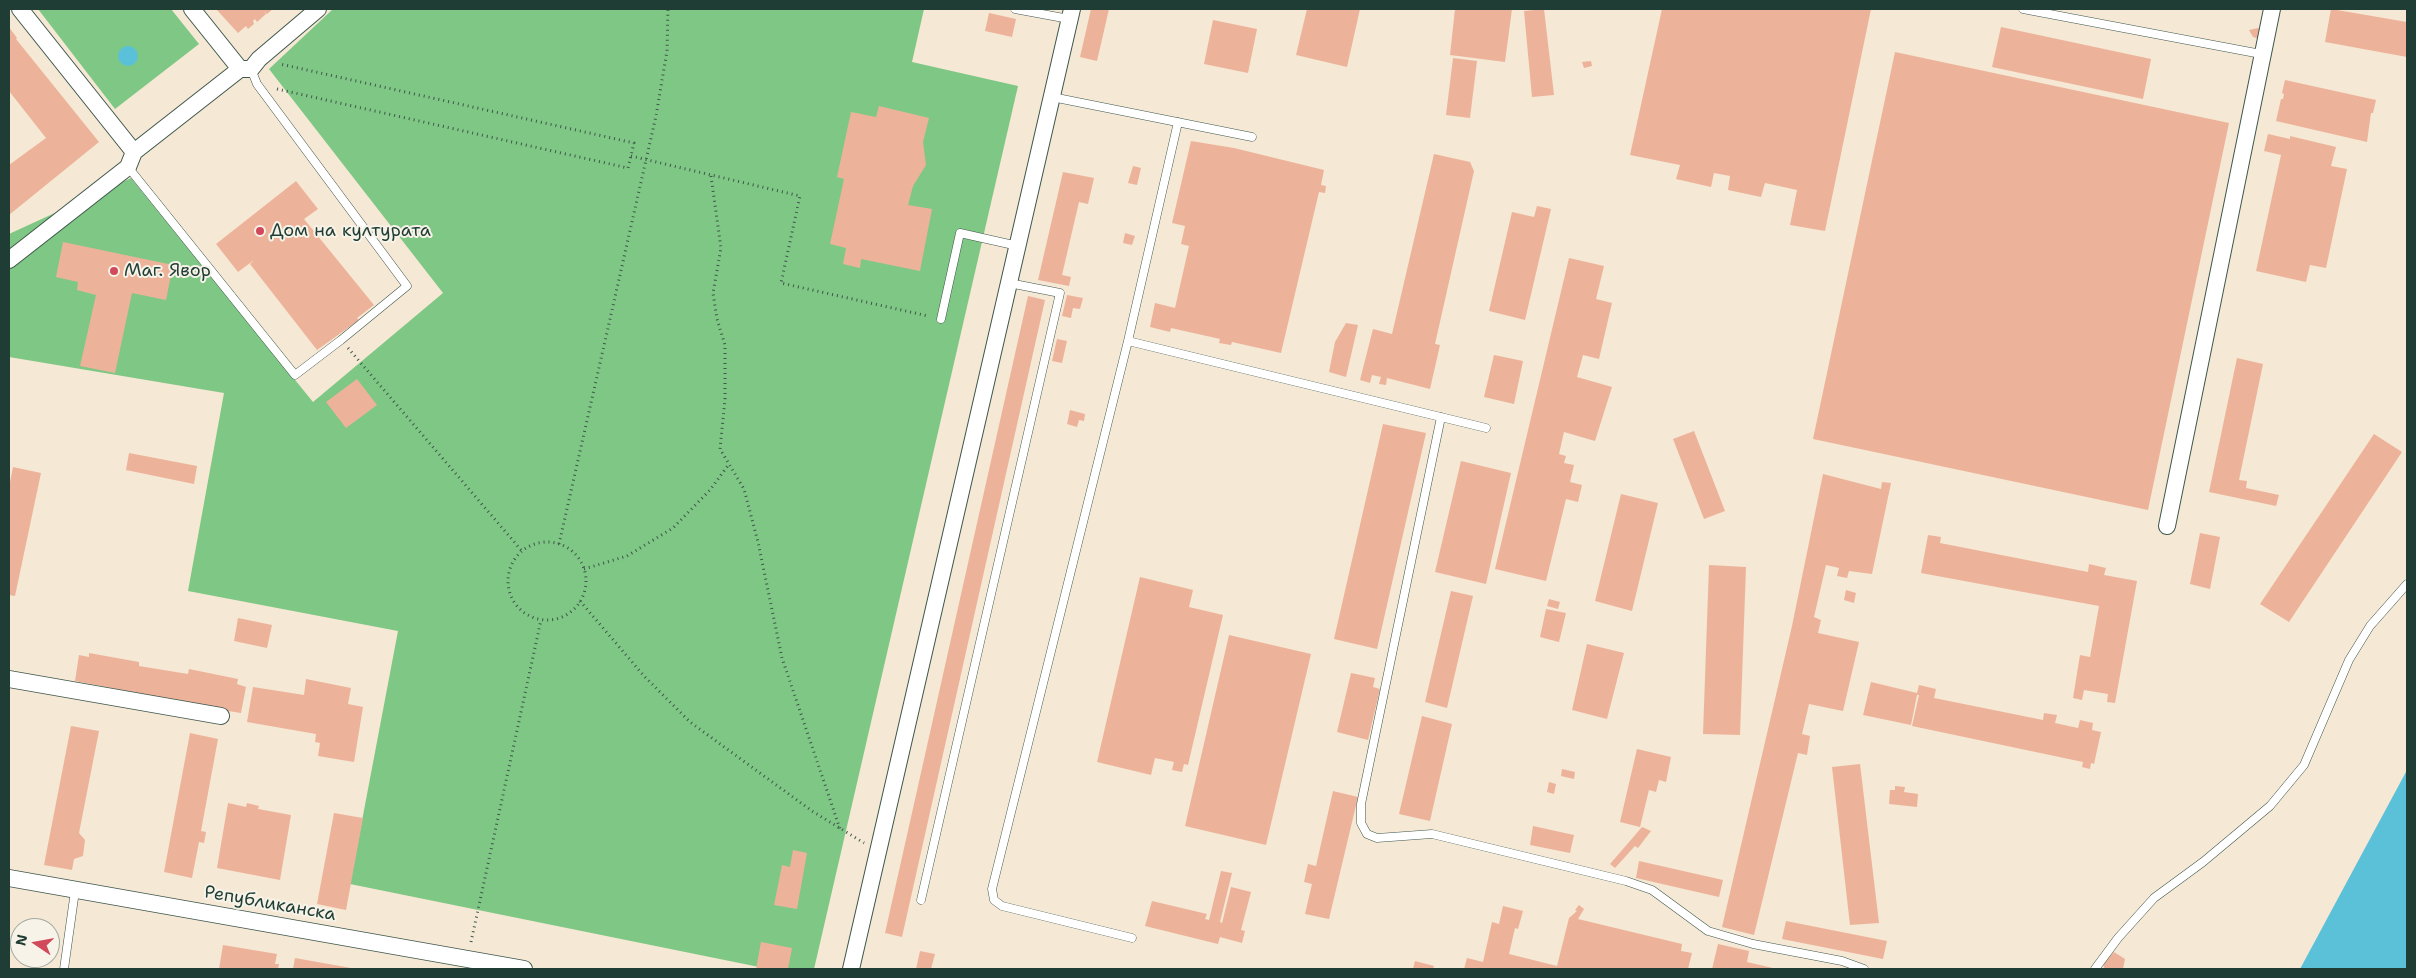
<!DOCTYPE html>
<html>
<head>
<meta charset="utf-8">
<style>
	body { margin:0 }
	#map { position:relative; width:2416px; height:978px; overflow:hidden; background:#f5e8d4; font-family:"Shantell Sans",sans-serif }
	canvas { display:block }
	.frame { position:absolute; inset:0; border:10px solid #1f3d34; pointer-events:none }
	.north { position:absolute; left:10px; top:918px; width:50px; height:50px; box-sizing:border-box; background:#f7f3e8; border:1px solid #a1aaa0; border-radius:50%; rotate:282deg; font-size:14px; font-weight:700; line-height:20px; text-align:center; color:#1f3d34 }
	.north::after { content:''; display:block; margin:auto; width:18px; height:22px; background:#d1495b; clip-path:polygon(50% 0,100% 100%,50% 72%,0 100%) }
</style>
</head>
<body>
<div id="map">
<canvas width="2416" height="978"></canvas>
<div class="frame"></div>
<div class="north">N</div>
</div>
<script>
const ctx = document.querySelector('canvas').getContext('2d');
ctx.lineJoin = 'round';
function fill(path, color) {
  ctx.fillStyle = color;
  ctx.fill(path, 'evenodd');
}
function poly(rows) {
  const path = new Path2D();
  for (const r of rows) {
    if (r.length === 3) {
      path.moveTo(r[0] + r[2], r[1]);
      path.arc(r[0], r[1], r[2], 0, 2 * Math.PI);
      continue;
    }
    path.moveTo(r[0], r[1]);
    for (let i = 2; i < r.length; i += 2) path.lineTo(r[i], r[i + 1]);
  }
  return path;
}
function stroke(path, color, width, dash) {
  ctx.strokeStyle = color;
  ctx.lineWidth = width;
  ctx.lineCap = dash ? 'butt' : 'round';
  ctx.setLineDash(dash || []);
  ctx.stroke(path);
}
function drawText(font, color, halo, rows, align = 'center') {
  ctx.font = font + ' "Shantell Sans",sans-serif';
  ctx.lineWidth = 4;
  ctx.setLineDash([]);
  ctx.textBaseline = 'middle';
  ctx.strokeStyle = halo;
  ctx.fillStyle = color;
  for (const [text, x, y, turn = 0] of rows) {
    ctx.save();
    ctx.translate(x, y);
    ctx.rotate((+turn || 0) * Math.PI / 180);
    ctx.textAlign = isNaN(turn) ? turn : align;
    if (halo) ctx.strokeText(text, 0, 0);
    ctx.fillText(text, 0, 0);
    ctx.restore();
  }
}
fill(poly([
	[38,9,171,9,199,44,115,109],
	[333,9,924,9,912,62,1018,86,814,969,769,969,350,884,398,631,188,591,224,393,9,357,9,234,131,178,313,402,443,293,269,69]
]), '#7fc784');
fill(poly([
	[128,56,10],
	[2407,770,2407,969,2300,969]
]), '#5bc1d9');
fill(poly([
	[216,9,273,9,267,14,264,12,266,14,257,22,255,19,253,21,254,24,248,29,246,26,238,33],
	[1091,9,1109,9,1097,61,1080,57],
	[1307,9,1360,9,1347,67,1296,55],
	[1455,9,1512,9,1505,62,1450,55],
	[1544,9,1554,95,1532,97,1524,11],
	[1662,9,1871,9,1825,231,1790,225,1797,190,1765,183,1761,197,1728,190,1730,176,1714,173,1711,187,1676,179,1680,165,1630,155],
	[2331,9,2407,22,2407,57,2325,42],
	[989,13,1016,19,1012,37,985,31],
	[1213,20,1257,29,1248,73,1204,64],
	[9,27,17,38,16,39,99,142,9,215,9,165,46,138,9,91],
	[2001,27,2151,59,2143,99,1992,67],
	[2258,28,2265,30,2263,40,2253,37,2249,30],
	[1895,52,2229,123,2148,510,1813,439],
	[1453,58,1477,61,1470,118,1446,115],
	[1591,61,1592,66,1584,68,1582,62],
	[2285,80,2376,100,2373,113,2371,113,2367,142,2276,121,2281,99,2283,99,2284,94,2282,93],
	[879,106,929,118,923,142,926,165,913,186,908,205,932,209,920,271,861,259,860,268,843,264,846,248,830,244,844,179,837,177,851,112,876,117],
	[2268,134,2290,139,2290,136,2336,147,2331,166,2347,169,2326,268,2310,265,2306,282,2256,271,2281,155,2264,151],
	[1191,141,1234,148,1324,170,1321,185,1326,186,1325,193,1319,192,1281,353,1232,342,1231,345,1219,343,1220,339,1171,328,1170,332,1150,327,1155,303,1175,308,1189,246,1181,244,1185,226,1172,223],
	[1434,154,1470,162,1474,171,1435,344,1440,345,1430,389,1387,378,1386,385,1379,384,1381,377,1372,375,1370,383,1360,380,1373,329,1392,334],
	[1133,166,1141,168,1137,185,1128,183],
	[1063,172,1094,178,1088,204,1079,202,1062,275,1071,277,1069,286,1038,280],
	[296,181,318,209,304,219,374,305,357,318,359,320,317,350,250,264,254,260,238,272,216,244],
	[1537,206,1551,209,1525,320,1489,311,1512,212,1534,217],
	[1125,233,1135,236,1132,245,1123,243],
	[63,242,173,265,166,300,132,293,115,373,80,366,96,295,77,290,78,282,56,277],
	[1569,258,1604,266,1596,299,1612,303,1599,359,1583,355,1577,377,1612,387,1595,441,1564,432,1559,454,1566,456,1564,463,1574,465,1570,482,1582,485,1578,502,1566,499,1546,581,1495,569],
	[1067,295,1083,298,1080,309,1073,308,1071,318,1062,316],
	[1028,296,1045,300,902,937,885,933],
	[1346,323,1358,325,1346,377,1329,372,1335,342],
	[1057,339,1067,341,1062,363,1052,361],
	[1494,355,1523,361,1514,404,1484,397],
	[2237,358,2263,364,2239,480,2247,481,2246,488,2279,495,2276,506,2209,492],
	[357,379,377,405,346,428,326,402],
	[1070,410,1085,414,1084,421,1079,420,1077,427,1067,424],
	[1383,424,1426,433,1377,649,1334,639],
	[1694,431,1725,511,1704,519,1673,439],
	[2374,434,2402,452,2289,622,2260,604],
	[129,453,197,466,194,484,126,470],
	[1461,461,1511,473,1486,584,1435,572],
	[13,467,41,473,15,596,9,595,9,487],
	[1823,474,1881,489,1882,482,1891,483,1872,574,1849,571,1847,578,1837,576,1839,568,1826,565,1814,617,1821,620,1818,633,1859,642,1843,711,1809,704,1802,734,1810,736,1807,755,1798,753,1754,935,1722,927,1792,626],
	[1621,494,1658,503,1632,611,1595,601],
	[2200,533,2220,537,2210,589,2190,584],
	[1928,535,1941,537,1940,543,2088,572,2089,564,2106,568,2104,575,2137,581,2115,703,2107,702,2108,694,2084,690,2082,700,2073,698,2080,655,2090,657,2099,606,1921,573],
	[1709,565,1746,567,1740,735,1703,734],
	[1140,577,1193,590,1189,607,1223,615,1188,765,1184,764,1182,772,1172,770,1174,762,1155,758,1151,775,1097,762],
	[1846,590,1856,593,1854,603,1844,600],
	[1451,591,1473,596,1447,708,1425,702],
	[1549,599,1560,602,1558,609,1547,606],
	[1546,609,1566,613,1559,642,1540,637],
	[238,618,272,625,267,648,234,641],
	[1229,635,1311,654,1266,845,1185,826],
	[1587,644,1624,653,1607,719,1572,710],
	[89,653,139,662,139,666,188,674,189,669,238,679,237,684,246,687,241,713,132,696,132,692,75,681,79,655,89,657],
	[1351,673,1375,678,1373,687,1380,689,1368,740,1337,732],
	[306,679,351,688,348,704,363,707,354,762,318,756,320,743,315,742,316,734,247,722,253,687,304,695],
	[1871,682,1917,693,1919,685,1936,689,1934,698,2043,720,2044,713,2057,715,2055,723,2078,728,2080,720,2093,723,2092,730,2101,732,2094,764,2091,763,2090,769,2082,767,2083,762,1912,726,1919,695,1917,695,1911,725,1863,715],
	[1422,716,1452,724,1430,821,1399,814],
	[71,726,99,731,79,833,85,840,83,856,74,859,72,870,44,865],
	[190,733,218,739,201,831,206,832,204,843,199,842,192,878,164,872],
	[1637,749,1671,757,1666,782,1659,780,1656,792,1649,790,1640,827,1620,822],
	[1860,764,1879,923,1850,925,1832,767],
	[1562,769,1575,772,1574,779,1561,776],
	[1549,782,1556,784,1554,794,1547,792],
	[1895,786,1905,787,1904,792,1918,794,1917,807,1889,804,1890,790,1895,790],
	[1333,791,1358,797,1329,919,1305,914,1312,884,1304,882,1308,864,1316,866],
	[228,803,246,807,247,803,259,806,258,809,291,815,280,880,217,868],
	[334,813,363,818,346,910,317,904],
	[1533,826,1574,835,1570,853,1530,845],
	[1642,827,1651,831,1638,848,1635,846,1615,868,1610,864],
	[793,850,807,853,797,909,774,905,782,865,790,867],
	[1639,861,1723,880,1719,897,1636,878],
	[1221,871,1232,873,1220,922,1222,923,1231,887,1251,892,1241,930,1245,931,1242,943,1220,937,1218,944,1145,926,1152,901,1207,914,1205,919,1209,920],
	[1579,905,1584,909,1578,919,1682,944,1681,951,1692,953,1688,969,1464,969,1467,958,1483,962,1492,922,1499,924,1503,906,1523,911,1518,929,1515,928,1509,954,1557,966,1569,918,1577,911,1575,910],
	[1786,921,1887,941,1883,959,1782,939],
	[761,942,792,948,788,969,756,969],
	[1718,944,1749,951,1747,962,1777,969,1712,969],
	[223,945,277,954,275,964,279,964,278,969,219,969],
	[920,951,935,954,931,969,916,969],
	[2114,952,2125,959,2123,969,2105,969,2104,967,2103,964],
	[295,958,351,968,350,969,293,969],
	[1415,961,1434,966,1433,969,1413,969]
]), '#edb39a');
const lane = poly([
	[1015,9,1069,19],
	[2023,9,2261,54],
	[1052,97,1252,137],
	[128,167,295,375,341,340,407,286,257,84,251,69],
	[941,319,960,233,1018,246],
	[1128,341,1486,428],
	[1441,417,1361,804,1361,823,1367,834,1377,838,1432,834,1626,881,1652,890,1708,931,1753,944,1842,961,1864,969],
	[921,900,1060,293,1009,283],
	[1132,938,1002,906,994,900,992,889,1128,341,1178,122],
	[64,969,75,891],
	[2095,969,2118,938,2154,898,2203,862,2270,806,2304,765,2349,660,2370,626,2407,584]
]);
const street = poly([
	[20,9,134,152],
	[192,9,240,69],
	[9,260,128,167,134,152,240,69,251,69,259,59,318,9],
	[2167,526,2272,9],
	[9,679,221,716],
	[9,878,524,969],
	[851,969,1072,9]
]);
stroke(lane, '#3f574c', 9);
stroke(street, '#3f574c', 18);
stroke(poly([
	[277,89,628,168,634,143,280,64],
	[631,156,800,196,781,283,928,316],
	[711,176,721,248,713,293,717,319,725,345,725,399,720,449,744,489,758,542,782,658,840,829],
	[348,348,522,551],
	[547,581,39],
	[559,544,656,116,667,51,668,9],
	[584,569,627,556,673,528,710,490,729,464],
	[580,601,644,676,690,722,812,811,864,843],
	[471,942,541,620]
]), '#3f574c', 3, [1, 4]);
stroke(lane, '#fff', 8);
stroke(street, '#fff', 16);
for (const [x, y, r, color] of [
	[260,231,5,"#d1495b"],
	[114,271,5,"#d1495b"]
]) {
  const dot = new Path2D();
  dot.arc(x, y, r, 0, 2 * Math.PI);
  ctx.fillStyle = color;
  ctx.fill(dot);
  stroke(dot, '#f7f3e8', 2);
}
drawText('18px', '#1f3d34', '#f7f3e8', [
	["Дом на културата",270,231],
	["Маг. Явор",124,271]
], 'left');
drawText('18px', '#1f3d34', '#f7f3e8', [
	["Републиканска",270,904,10]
]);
</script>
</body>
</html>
